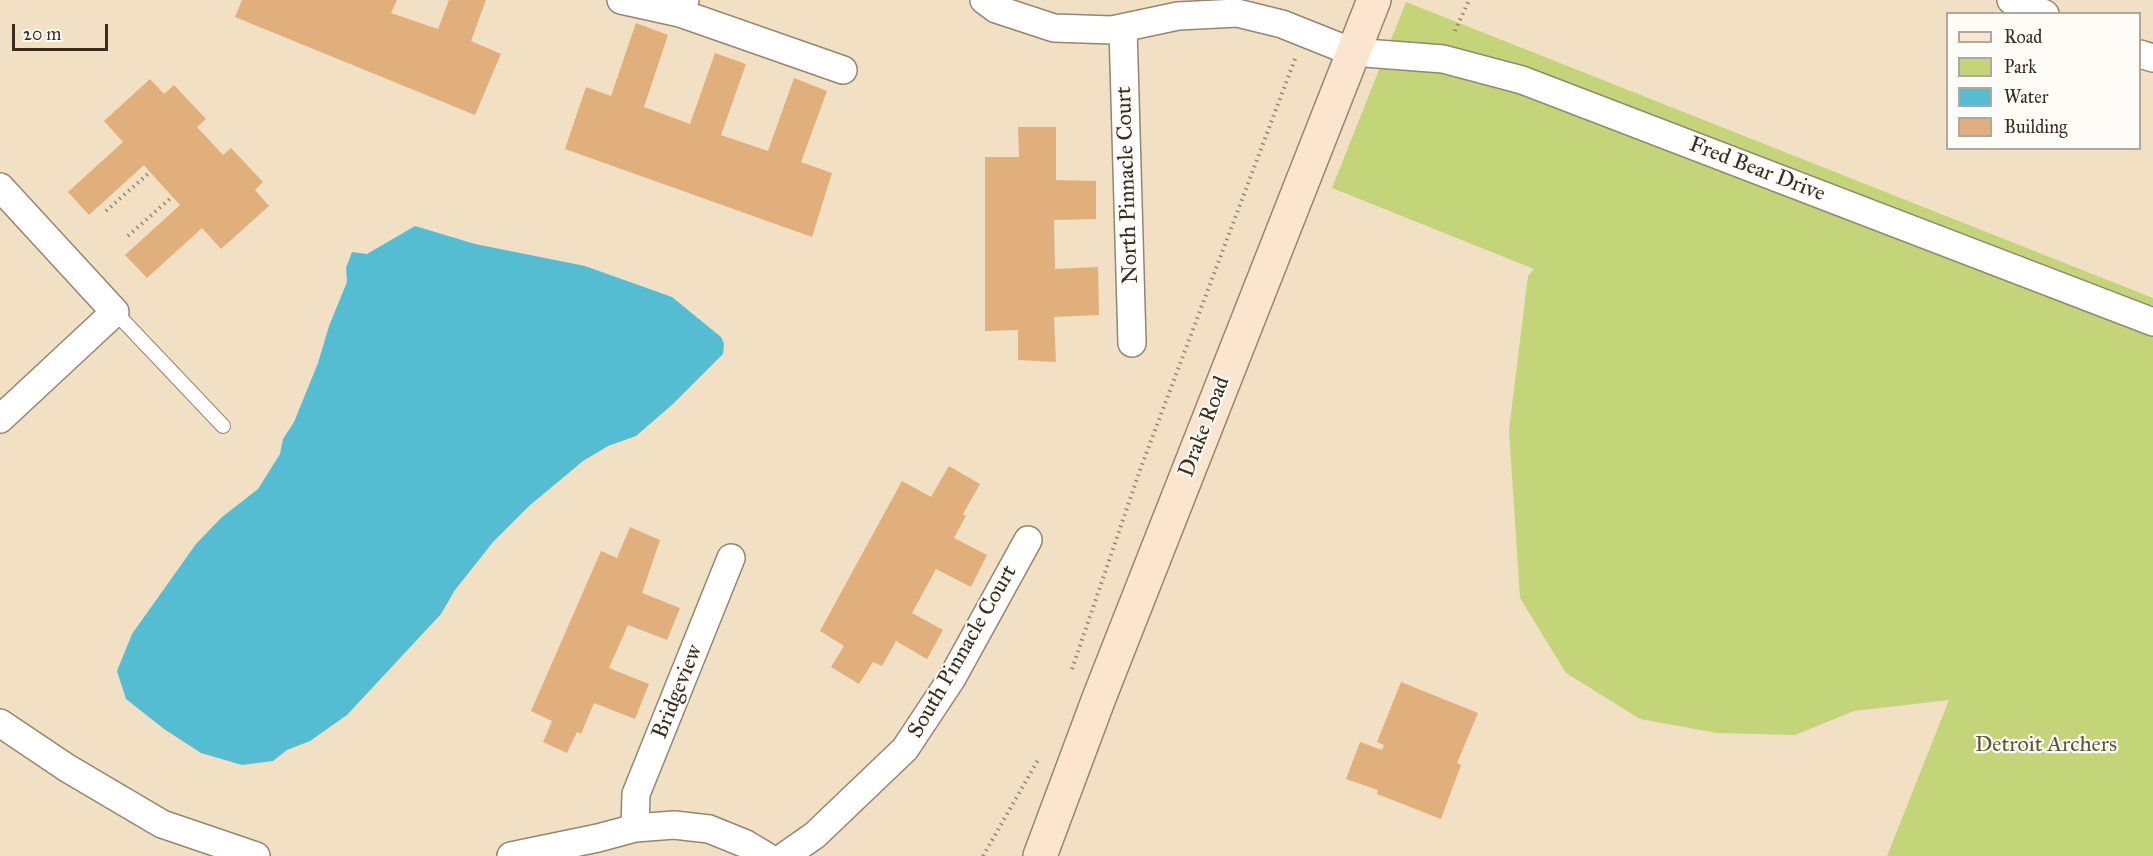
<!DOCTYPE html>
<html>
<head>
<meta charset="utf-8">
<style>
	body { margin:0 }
	#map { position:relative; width:2153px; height:856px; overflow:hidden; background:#f1e0c3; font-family:"IM FELL Great Primer",serif }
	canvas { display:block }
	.legend { position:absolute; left:1946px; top:12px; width:195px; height:138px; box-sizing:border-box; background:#fdfcf7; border:2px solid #afa8a0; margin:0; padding:8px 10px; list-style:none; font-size:18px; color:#3b2a1e }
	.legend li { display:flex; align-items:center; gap:12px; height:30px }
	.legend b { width:30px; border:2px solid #afa8a0 }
	.scale { position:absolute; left:12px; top:24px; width:96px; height:27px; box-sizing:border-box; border:3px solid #3b2a1e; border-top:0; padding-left:8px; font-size:18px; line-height:21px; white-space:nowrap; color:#3b2a1e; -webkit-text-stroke:4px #fdfcf7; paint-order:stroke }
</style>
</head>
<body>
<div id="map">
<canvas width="2153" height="856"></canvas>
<ul class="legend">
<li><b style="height:8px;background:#fce5cf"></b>Road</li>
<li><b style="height:16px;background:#c3d578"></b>Park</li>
<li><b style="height:16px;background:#55bdd2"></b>Water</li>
<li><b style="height:16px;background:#e1af7b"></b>Building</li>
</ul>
<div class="scale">20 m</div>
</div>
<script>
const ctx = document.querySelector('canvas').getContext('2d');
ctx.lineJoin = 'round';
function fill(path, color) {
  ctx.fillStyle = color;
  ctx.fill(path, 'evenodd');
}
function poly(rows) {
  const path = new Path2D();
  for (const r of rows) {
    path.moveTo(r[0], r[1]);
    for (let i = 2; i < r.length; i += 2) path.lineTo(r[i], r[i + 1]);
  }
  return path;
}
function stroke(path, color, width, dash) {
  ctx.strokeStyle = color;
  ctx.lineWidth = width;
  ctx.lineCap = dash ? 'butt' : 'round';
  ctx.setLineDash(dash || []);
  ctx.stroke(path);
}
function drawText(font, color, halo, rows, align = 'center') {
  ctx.font = font + ' "IM FELL Great Primer",serif';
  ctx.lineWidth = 4.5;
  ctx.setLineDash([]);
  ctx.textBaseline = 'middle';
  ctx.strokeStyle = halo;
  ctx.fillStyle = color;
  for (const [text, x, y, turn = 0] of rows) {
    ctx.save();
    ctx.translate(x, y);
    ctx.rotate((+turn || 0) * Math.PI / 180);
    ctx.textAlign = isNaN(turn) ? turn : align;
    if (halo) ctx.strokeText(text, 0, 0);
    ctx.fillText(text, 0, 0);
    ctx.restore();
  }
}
fill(poly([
	[1406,2,2153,298,2153,856,1887,856,1949,700,1854,711,1795,735,1717,733,1640,719,1566,673,1520,598,1509,430,1528,276,1534,269,1332,188]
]), '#c3d578');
fill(poly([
	[415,226,475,244,585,266,672,297,721,337,724,344,723,354,673,404,636,436,608,446,583,461,529,506,493,542,455,590,441,614,347,715,310,741,287,750,273,761,242,765,201,753,164,729,126,699,117,671,132,634,196,544,222,517,258,489,280,454,283,439,294,422,318,363,329,326,347,282,346,268,352,252,367,254]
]), '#55bdd2');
fill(poly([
	[242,0,397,0,391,13,438,29,449,0,486,0,471,41,501,54,475,115,235,17],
	[636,23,668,35,644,107,690,124,715,53,746,64,721,135,768,151,794,78,827,91,801,162,832,173,812,237,565,149,586,87,611,96],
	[150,79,164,94,174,85,206,119,197,127,223,155,231,148,263,182,255,190,269,206,221,249,202,228,147,278,125,255,180,205,150,172,144,165,89,215,68,192,123,142,104,121],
	[1018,127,1056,127,1056,180,1096,181,1096,219,1054,220,1055,269,1098,267,1099,315,1054,317,1056,362,1018,360,1018,330,985,331,985,157,1019,157],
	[949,466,980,484,963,514,966,516,954,538,987,555,971,587,936,569,912,613,943,630,927,659,896,641,882,666,873,662,859,684,831,667,844,646,820,631,902,481,931,497],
	[630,527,660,540,642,593,680,608,667,640,628,625,609,668,649,684,635,719,594,703,581,734,577,732,567,753,543,742,552,721,531,711,601,551,617,558],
	[1401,682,1478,713,1457,763,1461,765,1441,819,1377,794,1378,790,1346,779,1360,742,1382,750,1384,745,1377,742]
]), '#e1af7b');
const lane = poly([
	[115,312,223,426]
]);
const street = poly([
	[621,0,680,13,685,0],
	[984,0,996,9,1054,28,1112,30,1178,16,1237,13,1282,24,1352,52,1443,59,1522,80,2153,322],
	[2011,0,2045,14],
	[680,13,843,70],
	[1123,28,1132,343],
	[2140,54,2153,58],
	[0,187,115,312,0,419],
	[0,723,67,768,162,824,256,856],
	[635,828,636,794,731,558],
	[511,856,598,838,635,828,674,825,709,829,746,844,766,856],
	[785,856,815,835,905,749,952,678,1028,540]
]);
const secondary = poly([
	[1040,856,1099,698,1374,0]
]);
stroke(lane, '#968570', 16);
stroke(street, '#968570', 30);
stroke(secondary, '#968570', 36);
stroke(poly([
	[1455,31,1469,0],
	[106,211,150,172],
	[128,236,173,196],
	[1072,669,1140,470,1295,59],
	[983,856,1038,760]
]), '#968570', 4, [1.5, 4.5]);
stroke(lane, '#fff', 14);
stroke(street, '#fff', 27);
stroke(secondary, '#fce5cf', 33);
drawText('22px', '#3b2a1e', '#fdfcf7', [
	["Fred Bear Drive",1757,170,21],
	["North Pinnacle Court",1128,185,-92],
	["Drake Road",1205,427,-69],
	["South Pinnacle Court",963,652,-60],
	["Bridgeview",678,692,-68]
]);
drawText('22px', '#5d5534', '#fdfcf7', [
	["Detroit Archers",2046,746]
]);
</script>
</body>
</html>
